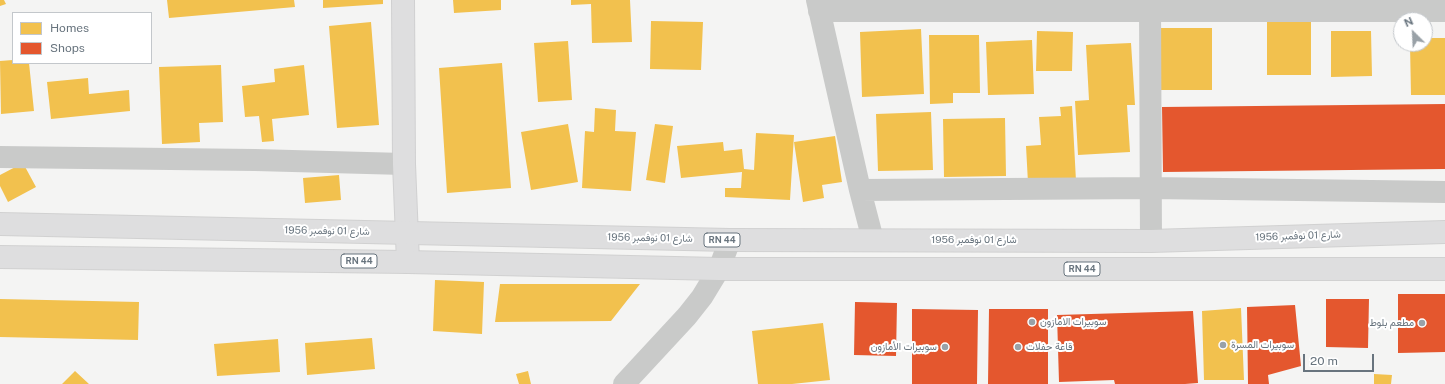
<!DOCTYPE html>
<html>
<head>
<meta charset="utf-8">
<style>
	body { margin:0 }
	#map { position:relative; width:1445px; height:384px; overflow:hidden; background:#f4f4f3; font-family:"Public Sans",sans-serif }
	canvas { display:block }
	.legend { position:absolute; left:12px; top:12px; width:140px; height:52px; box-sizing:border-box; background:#fff; border:1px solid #c3c7cb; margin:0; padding:5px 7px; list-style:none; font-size:12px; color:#68747e }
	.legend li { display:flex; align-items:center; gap:8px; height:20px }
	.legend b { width:20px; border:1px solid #c3c7cb }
	.north { position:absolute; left:1393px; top:12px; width:40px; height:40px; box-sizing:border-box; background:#fff; border:1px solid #c3c7cb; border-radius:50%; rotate:336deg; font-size:11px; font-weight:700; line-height:16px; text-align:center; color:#68747e }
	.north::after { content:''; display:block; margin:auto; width:14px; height:18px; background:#99a1a7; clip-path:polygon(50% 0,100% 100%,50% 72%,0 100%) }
	.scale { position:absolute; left:1303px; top:354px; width:71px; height:18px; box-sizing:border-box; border:2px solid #68747e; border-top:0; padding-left:5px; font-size:12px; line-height:14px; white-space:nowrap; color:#68747e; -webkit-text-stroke:3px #fff; paint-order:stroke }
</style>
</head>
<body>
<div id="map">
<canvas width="1445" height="384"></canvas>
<ul class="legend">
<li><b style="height:11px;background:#f2c14e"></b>Homes</li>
<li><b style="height:11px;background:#e4572e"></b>Shops</li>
</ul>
<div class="north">N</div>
<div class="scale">20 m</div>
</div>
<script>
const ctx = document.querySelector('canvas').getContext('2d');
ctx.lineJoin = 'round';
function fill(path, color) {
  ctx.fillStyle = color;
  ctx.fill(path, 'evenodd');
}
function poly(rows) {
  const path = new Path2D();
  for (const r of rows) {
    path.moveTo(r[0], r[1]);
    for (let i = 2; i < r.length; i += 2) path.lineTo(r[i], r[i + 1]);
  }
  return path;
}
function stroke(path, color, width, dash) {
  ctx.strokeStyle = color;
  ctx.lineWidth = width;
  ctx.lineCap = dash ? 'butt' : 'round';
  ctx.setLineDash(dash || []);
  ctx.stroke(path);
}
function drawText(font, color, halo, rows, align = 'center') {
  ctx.font = font + ' "Public Sans",Vazirmatn,sans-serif';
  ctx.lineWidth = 4;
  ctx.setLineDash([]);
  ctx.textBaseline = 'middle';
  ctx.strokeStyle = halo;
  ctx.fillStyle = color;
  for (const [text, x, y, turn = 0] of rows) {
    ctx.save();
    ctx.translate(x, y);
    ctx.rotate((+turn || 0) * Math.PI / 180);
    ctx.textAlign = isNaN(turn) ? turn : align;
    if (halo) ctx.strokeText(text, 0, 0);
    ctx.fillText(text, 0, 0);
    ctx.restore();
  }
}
fill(poly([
	[0,0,4,0,6,4,0,6],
	[167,0,294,0,295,7,169,18],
	[323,0,383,0,383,4,323,8],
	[453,0,501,0,501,10,454,13],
	[571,0,630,0,632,42,592,43,591,4,571,5],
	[651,21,703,22,701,70,650,69],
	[371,22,379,125,337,128,329,26],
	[1267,22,1311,22,1311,75,1267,75],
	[1159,28,1212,28,1212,90,1159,90],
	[921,29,924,94,862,97,860,32],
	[1037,31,1073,32,1072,71,1036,71],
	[1331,31,1371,31,1372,76,1331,77],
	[929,35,979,35,980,93,953,93,953,103,930,104],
	[1425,38,1445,38,1445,95,1411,95,1410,44,1425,44],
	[1032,40,1034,94,988,95,986,42],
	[568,41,572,100,538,102,534,43],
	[1131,43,1135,105,1127,105,1130,152,1078,155,1075,101,1089,100,1086,45],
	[13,60,13,63,29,63,34,111,1,114,0,61],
	[502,63,511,188,447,193,439,68],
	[221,65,223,122,199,123,200,142,162,144,159,67],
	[304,65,309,115,272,119,274,141,262,142,259,116,245,117,242,86,275,82,274,69],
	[88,78,89,94,129,90,130,111,51,119,47,82],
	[1072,106,1076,181,1028,183,1026,146,1041,145,1039,117,1061,116,1060,107],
	[595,108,616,110,615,131,636,132,631,191,582,188,585,131,594,132],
	[931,112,933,170,878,171,876,114],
	[1005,118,1006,176,944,177,943,119],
	[568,124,578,182,531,190,521,132],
	[655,124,673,126,665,183,646,180],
	[756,133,794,135,790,200,725,197,725,188,741,188,742,172,681,178,677,146,723,142,724,151,742,149,744,169,754,170],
	[835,136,842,182,822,185,824,198,803,202,794,142],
	[23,163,36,187,8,202,0,186,0,175],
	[339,175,341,200,305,203,303,178],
	[435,280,484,282,482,334,433,331],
	[500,284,640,284,611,321,495,322],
	[0,299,139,302,138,340,0,337],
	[1241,308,1244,380,1204,380,1202,311],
	[823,323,830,380,792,384,758,384,752,331],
	[372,338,375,369,307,375,305,343],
	[278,339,280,372,217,376,214,344],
	[75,371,89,384,62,384],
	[528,371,531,384,519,384,516,374],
	[1374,374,1392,375,1391,384,1374,384]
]), '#f2c14e');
fill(poly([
	[1445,104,1445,169,1163,172,1162,107],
	[1398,294,1445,294,1445,352,1398,353],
	[1326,299,1369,299,1368,348,1326,347],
	[855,302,897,303,896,356,854,355],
	[1295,305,1301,366,1268,375,1269,384,1248,384,1247,307],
	[912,309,978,310,977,384,912,384],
	[989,309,1048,309,1048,384,988,384],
	[1193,311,1198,383,1185,384,1115,384,1114,380,1059,382,1057,315]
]), '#e4572e');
const secondary = poly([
	[403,0,404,164,408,262]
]);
const primary = poly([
	[0,224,730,240,1151,241,1445,232],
	[0,257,408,262,719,269,1445,269]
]);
stroke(secondary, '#d0d0d1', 24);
stroke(primary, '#d1d1d1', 24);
stroke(poly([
	[817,0,860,190,873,240],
	[1150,0,1151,241],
	[819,11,1445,11],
	[0,157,255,160,404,164],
	[860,190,1151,188,1445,192],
	[624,384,687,316,702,297,719,269,730,240]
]), '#c9cac9', 22);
stroke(secondary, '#dededf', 22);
stroke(primary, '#dededf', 22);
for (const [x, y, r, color] of [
	[1032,322,4,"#99a1a7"],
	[1422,323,4,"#99a1a7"],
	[1223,345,4,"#99a1a7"],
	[945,347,4,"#99a1a7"],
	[1018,347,4,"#99a1a7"]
]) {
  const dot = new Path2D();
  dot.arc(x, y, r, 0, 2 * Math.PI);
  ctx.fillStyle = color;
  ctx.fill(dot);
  stroke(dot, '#fff', 1.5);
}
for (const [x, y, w] of [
	[722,240,36],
	[359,261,36],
	[1082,269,36]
]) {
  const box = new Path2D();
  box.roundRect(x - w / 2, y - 7, w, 14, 3);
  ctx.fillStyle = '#fff';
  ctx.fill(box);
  stroke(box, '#68747e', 1);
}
drawText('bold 9px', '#68747e', null, [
	["RN 44",722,240],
	["RN 44",359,261],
	["RN 44",1082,269]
]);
drawText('10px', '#68747e', '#fff', [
	["شارع 01 نوفمبر 1956",327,231,1],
	["شارع 01 نوفمبر 1956",1298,236,-2],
	["شارع 01 نوفمبر 1956",650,238,1],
	["شارع 01 نوفمبر 1956",974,240]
]);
drawText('10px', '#68747e', '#fff', [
	["سوبيرات الامازون",1040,322],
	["مطعم بلوط",1414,323,"right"],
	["سوبيرات المسرة",1231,345],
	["سوبيرات الأمازون",937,347,"right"],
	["قاعة حفلات",1026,347]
], 'left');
</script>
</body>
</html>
